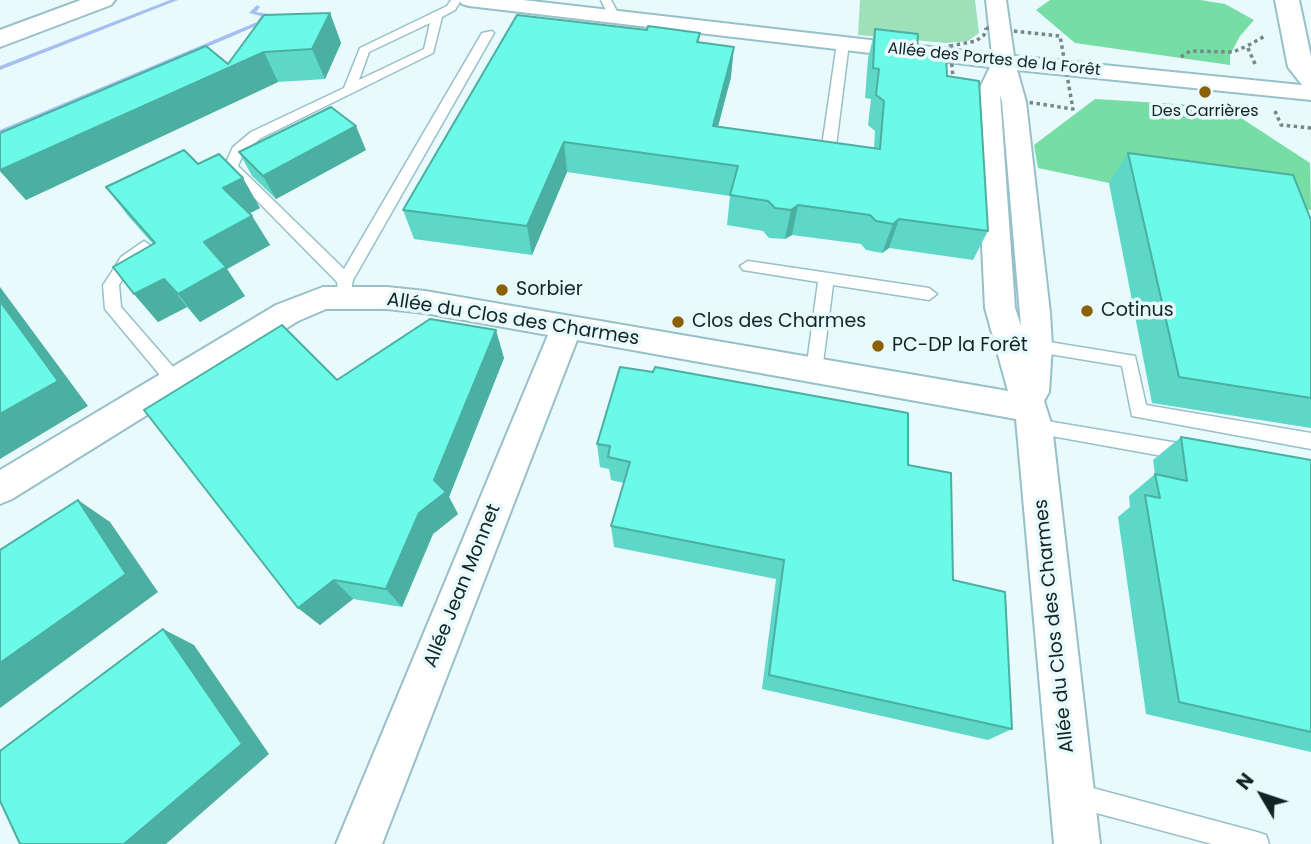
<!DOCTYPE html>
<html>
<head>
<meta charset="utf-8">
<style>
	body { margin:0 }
	#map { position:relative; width:1311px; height:844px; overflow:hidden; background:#e9fafd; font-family:Poppins,sans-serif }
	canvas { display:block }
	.north { position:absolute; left:1227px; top:760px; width:70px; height:70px; -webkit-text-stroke:5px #e9fafd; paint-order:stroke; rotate:309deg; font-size:19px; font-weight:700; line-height:28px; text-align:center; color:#132326 }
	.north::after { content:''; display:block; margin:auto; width:24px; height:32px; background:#132326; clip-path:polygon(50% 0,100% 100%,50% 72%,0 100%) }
</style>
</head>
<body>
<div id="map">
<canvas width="1311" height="844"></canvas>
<div class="north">N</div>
</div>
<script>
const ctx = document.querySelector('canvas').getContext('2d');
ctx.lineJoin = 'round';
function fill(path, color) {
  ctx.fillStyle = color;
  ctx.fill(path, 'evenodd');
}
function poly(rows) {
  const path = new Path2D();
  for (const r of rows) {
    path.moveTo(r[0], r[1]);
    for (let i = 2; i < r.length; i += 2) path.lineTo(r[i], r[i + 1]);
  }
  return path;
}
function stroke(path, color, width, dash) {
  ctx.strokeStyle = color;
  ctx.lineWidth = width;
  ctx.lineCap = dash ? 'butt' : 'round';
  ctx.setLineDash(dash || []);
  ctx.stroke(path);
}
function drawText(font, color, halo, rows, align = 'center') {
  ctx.font = font + ' Poppins,sans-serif';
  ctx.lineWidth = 7;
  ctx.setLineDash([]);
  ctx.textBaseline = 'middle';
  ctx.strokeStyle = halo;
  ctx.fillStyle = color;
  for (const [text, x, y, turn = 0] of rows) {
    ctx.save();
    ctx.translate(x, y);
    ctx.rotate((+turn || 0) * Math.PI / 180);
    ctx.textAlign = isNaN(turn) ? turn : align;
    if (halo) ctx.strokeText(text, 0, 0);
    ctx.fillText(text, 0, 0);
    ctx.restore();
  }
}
fill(poly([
	[860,0,975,0,979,33,968,41,946,43,858,35]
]), '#9ee0b9');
fill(poly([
	[1050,0,1200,0,1225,4,1254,20,1240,36,1230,55,1230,65,1075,43,1036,10],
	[1095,99,1192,105,1241,118,1310,163,1311,210,1109,183,1038,168,1034,145]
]), '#76dda5');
fill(poly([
	[170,0,178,0,0,70,0,66,170,0],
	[257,5,260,7,256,12,268,14,261,24,0,135,0,130,257,22,261,16,249,13,257,5]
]), '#a4bff0');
const lane = poly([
	[451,0,461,0,455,10,442,17,433,53,261,138,244,152,238,166,344,269,482,33,492,31,494,33,353,280,349,301,339,301,337,282,224,167,233,147,251,132,344,88,360,48,447,6,451,0],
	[430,23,424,49,359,80,369,52,430,23],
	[601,0,611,0,620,17,618,19,610,19,601,0],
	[843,40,849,43,836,146,829,150,822,146,837,43,843,40],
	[144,241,151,246,131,265,119,285,121,307,181,376,183,381,181,386,175,388,169,386,105,309,103,285,106,281,121,257,144,241],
	[748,261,929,288,937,294,929,300,833,285,822,371,820,376,814,378,808,376,806,371,818,282,743,270,740,266,748,261],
	[1037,340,1135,356,1146,405,1311,433,1311,449,1132,416,1122,366,1031,351,1029,346,1031,341,1037,340],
	[1035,419,1190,445,1196,448,1199,453,1196,458,1190,461,1035,433,1029,431,1026,426,1029,421,1035,419],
	[1074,783,1257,832,1266,835,1269,844,1212,844,1074,807,1066,803,1062,795,1066,787,1074,783]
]);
const street = poly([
	[459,0,523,0,992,54,986,0,1006,0,1014,56,1311,86,1311,100,1017,70,1026,102,1050,313,1052,346,1049,392,1044,401,1052,426,1100,844,1054,844,1016,419,577,340,382,844,336,844,548,335,425,313,387,309,326,309,298,321,12,499,0,504,0,470,276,305,323,287,387,287,425,291,1008,391,985,308,975,98,990,67,469,6,462,4,459,0],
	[1000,95,1002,102,1021,326,1015,308,1000,95]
]);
const secondary = poly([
	[1275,0,1299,0,1311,57,1311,87,1302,85,1288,67,1275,0]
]);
const highway = poly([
	[81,0,115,0,111,5,0,47,0,30,81,0]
]);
stroke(lane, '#97c0c8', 3);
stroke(street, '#97c0c8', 4);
stroke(secondary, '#97c0c8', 4);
stroke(highway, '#97c0c8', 4);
stroke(poly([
	[986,28,1060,36,1073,109,967,93,953,77,950,46,976,41,984,35,986,28],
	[1181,57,1190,51,1233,52,1247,46],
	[1255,64,1247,46,1265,36],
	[1275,111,1281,125,1311,128]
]), '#77878a', 3.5, [3.5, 3.5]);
fill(lane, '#fff');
fill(street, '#fff');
fill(secondary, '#fff');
fill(highway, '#fff');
fill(poly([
	[330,13,341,43,325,79,278,82,26,200,0,171,0,133,228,64],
	[875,29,917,52,947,76,988,231,973,260,889,248,882,253,866,250,861,244,792,235,785,239,769,238,763,231,727,225,730,196,567,172,532,255,414,239,403,210,647,30,700,33,699,42,731,77,718,127,874,148,875,131,868,125,871,99,865,98,868,59],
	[366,150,276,199,252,176,239,152],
	[1128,153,1311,220,1311,428,1152,403,1109,183],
	[198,164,260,208,250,213,252,216,270,245,227,269,245,296,200,322,187,307,158,322,134,294,153,244,129,217,106,187],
	[504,358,449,497,458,514,433,534,402,607,353,599,320,625,298,608,337,380],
	[1181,437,1311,460,1311,752,1146,714,1118,517,1130,507,1129,496,1155,474,1153,460],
	[597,444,908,465,1012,729,988,740,762,689,776,579,614,547,611,526,624,483,611,480,609,469,600,467]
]), '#5cd7c8');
fill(poly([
	[330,13,341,43,325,79,312,49],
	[734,47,731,77,710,156,713,126],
	[264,52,278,82,26,200,0,171,0,170],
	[356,126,366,150,276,199,263,176],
	[564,142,567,172,532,255,527,226],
	[243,178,260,208,241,218,223,188],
	[798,205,792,235,785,239,791,210],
	[252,216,270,245,227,269,245,296,200,322,178,294,204,242],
	[899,219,889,248,882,253,893,224],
	[164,279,187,307,158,322,134,294],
	[0,287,88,406,0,459],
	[496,330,504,358,449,497,458,514,433,534,402,607,386,589],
	[78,500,110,522,158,592,0,708,0,663],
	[334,580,353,599,320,625,298,608],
	[163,629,194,645,269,754,166,844,124,844]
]), '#4bafa2');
const building = poly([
	[330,13,312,49,264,52,0,170,0,133,206,46,228,64,264,15,330,13],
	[517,15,647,30,648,26,700,33,697,42,734,47,713,126,880,149,884,101,876,95,879,69,873,68,875,29,918,34,917,52,946,56,947,76,979,81,988,231,899,219,893,224,876,221,870,215,798,205,791,210,775,208,768,201,730,195,738,166,564,142,527,226,403,210,517,15],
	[331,107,356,126,263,176,239,152,331,107],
	[184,150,198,164,219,154,243,178,223,188,252,216,204,242,226,267,178,294,164,279,134,294,113,267,155,243,106,187,184,150],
	[1128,153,1293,175,1311,220,1311,398,1179,377,1128,153],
	[0,301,58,381,0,414,0,301],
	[430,319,496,330,434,480,446,492,419,513,386,589,334,580,298,608,144,410,282,325,337,380,430,319],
	[620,367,653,372,655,367,908,413,908,465,951,473,953,580,1005,592,1012,729,769,675,784,560,611,526,630,462,608,457,610,446,597,444,620,367],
	[1181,437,1311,460,1311,732,1179,702,1145,495,1160,498,1155,474,1187,481,1181,437],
	[78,500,126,574,0,663,0,550,78,500],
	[163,629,242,744,124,844,20,844,0,801,0,751,163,629]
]);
fill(building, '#6bfae8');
stroke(building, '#4bafa2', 2);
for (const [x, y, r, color] of [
	[1205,92,7,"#8b6203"],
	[502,290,7,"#8b6203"],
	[1087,311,7,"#8b6203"],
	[678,322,7,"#8b6203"],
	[878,346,7,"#8b6203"]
]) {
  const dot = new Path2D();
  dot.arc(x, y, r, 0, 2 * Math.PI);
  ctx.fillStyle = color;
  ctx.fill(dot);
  stroke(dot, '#e9fafd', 2.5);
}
drawText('16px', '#132326', '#e9fafd', [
	["Allée des Portes de la Forêt",994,60,6]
]);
drawText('16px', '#132326', '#e9fafd', [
	["Des Carrières",1205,112]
]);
drawText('19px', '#132326', '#e9fafd', [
	["Sorbier",516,290],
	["Cotinus",1101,311],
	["Clos des Charmes",692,322],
	["PC-DP la Forêt",892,346]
], 'left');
drawText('19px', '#132326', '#e9fafd', [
	["Allée du Clos des Charmes",513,320,9],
	["Allée Jean Monnet",463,586,-68],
	["Allée du Clos des Charmes",1055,626,-96]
]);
</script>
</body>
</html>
